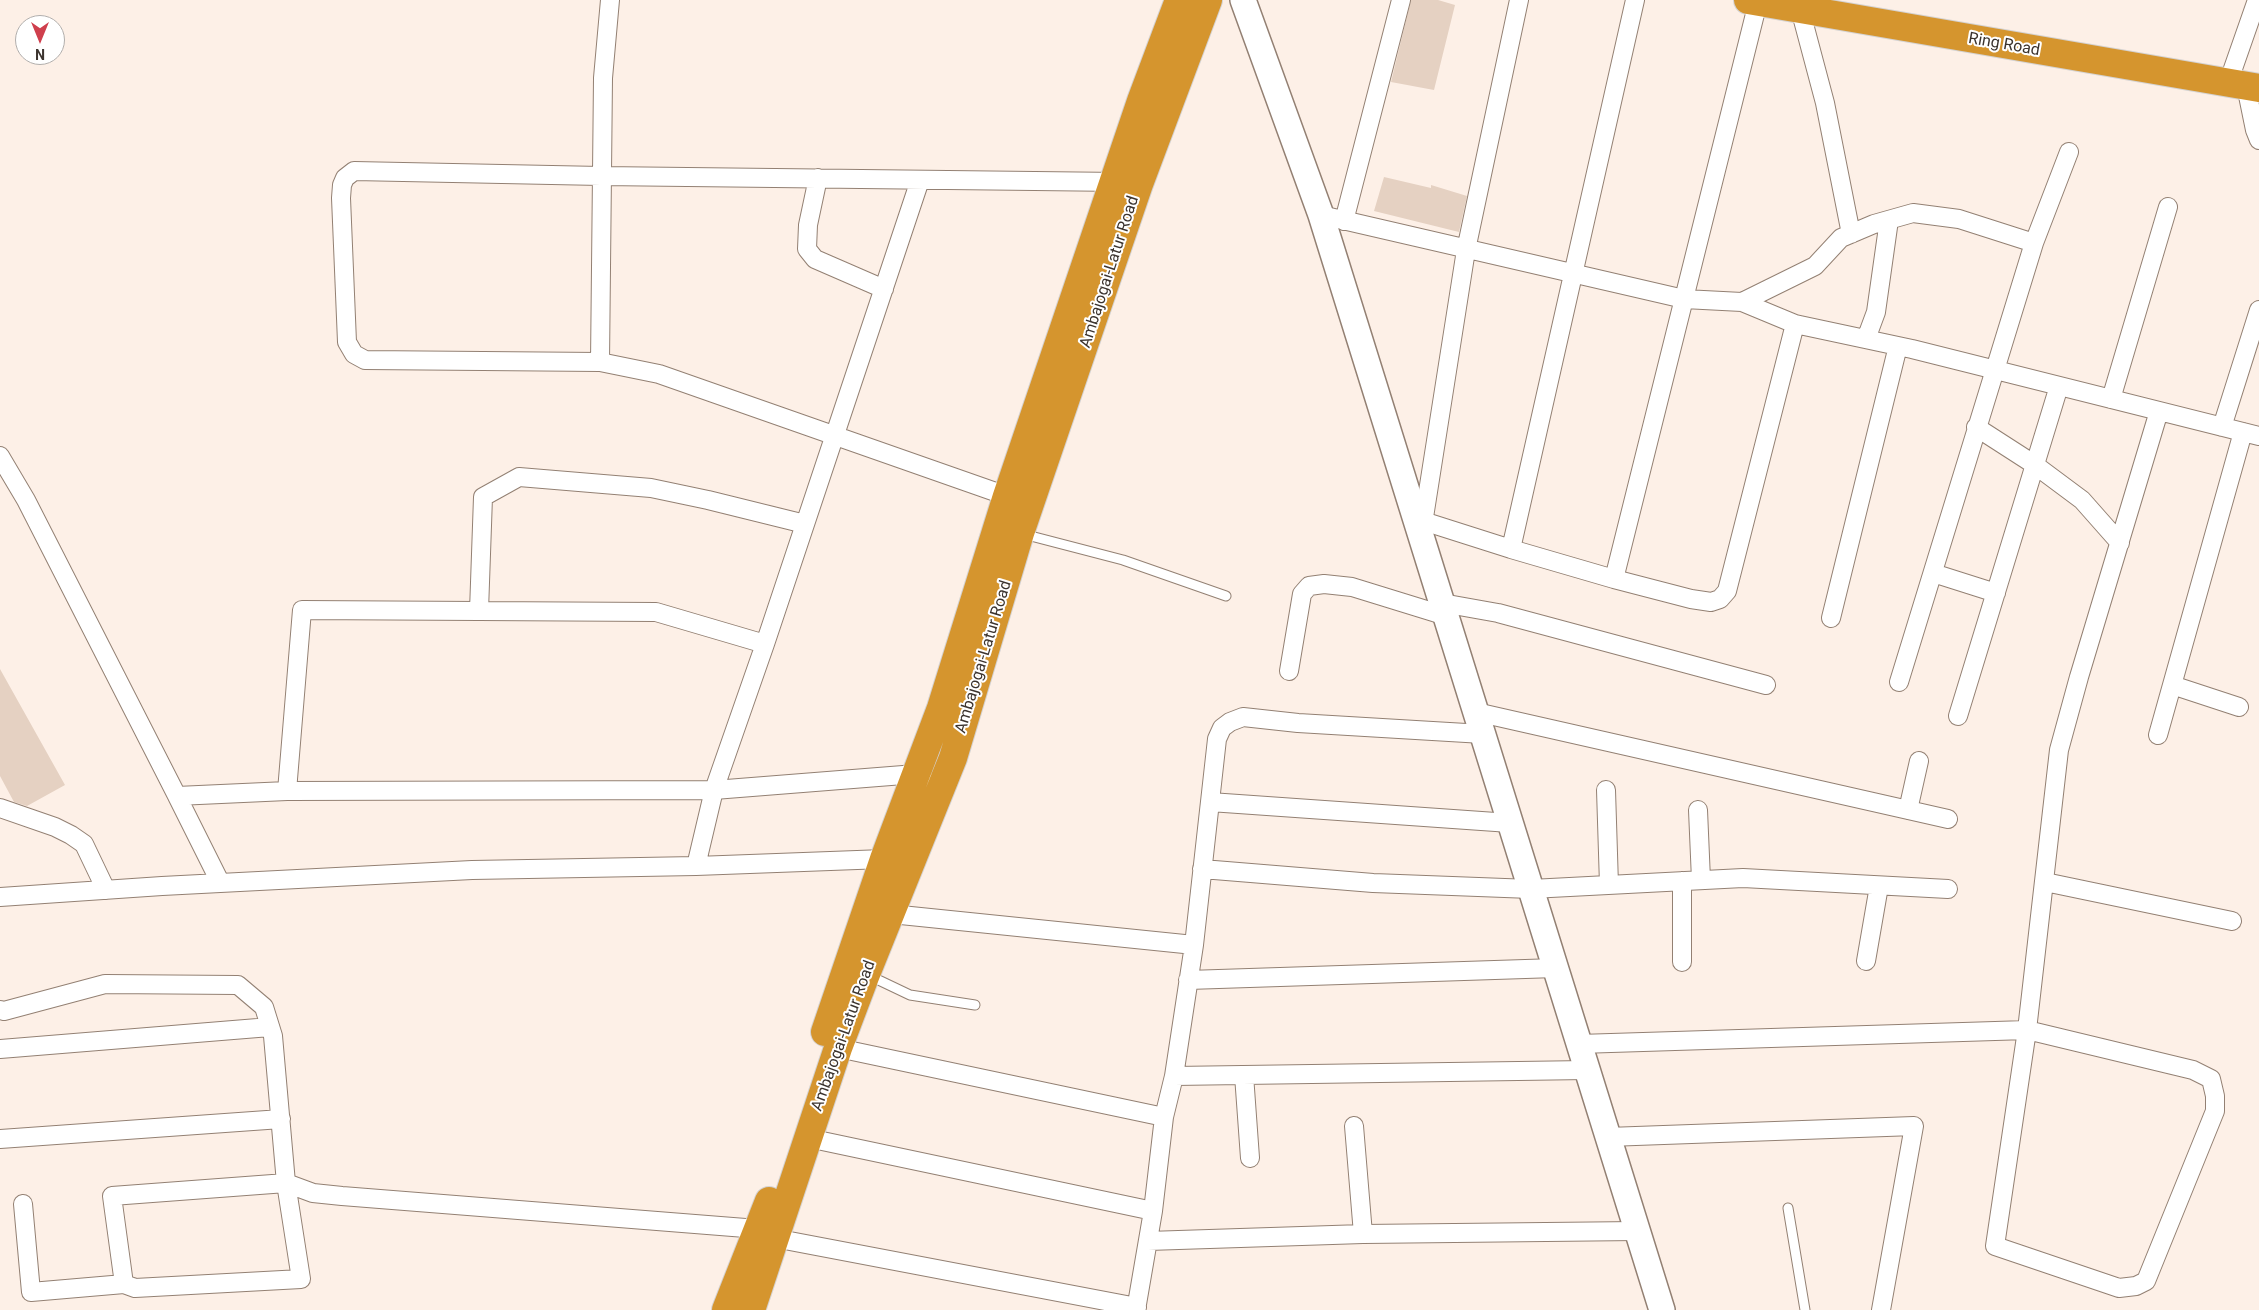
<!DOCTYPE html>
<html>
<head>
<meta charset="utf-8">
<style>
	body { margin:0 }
	#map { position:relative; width:2259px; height:1310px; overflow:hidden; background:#fdf0e7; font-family:Roboto,sans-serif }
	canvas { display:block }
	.north { position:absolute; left:15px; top:15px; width:50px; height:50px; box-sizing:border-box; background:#fff; border:1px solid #b1aeac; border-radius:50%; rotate:180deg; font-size:14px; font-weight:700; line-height:20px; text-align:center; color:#3c342f }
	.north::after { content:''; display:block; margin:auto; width:18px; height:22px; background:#cf3f4d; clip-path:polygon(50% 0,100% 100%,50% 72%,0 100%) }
</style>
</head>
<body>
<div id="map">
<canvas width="2259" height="1310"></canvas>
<div class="north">N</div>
</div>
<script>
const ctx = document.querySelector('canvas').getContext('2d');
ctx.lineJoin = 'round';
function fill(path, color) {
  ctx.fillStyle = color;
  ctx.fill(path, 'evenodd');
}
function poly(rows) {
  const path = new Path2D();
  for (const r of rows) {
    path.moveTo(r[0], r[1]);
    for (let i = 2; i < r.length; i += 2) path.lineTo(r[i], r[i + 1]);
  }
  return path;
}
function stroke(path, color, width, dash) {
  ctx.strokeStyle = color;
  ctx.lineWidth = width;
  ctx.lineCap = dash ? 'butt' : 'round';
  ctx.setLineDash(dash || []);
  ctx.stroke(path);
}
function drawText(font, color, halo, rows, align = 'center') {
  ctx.font = font + ' Roboto,sans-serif';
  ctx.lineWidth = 4;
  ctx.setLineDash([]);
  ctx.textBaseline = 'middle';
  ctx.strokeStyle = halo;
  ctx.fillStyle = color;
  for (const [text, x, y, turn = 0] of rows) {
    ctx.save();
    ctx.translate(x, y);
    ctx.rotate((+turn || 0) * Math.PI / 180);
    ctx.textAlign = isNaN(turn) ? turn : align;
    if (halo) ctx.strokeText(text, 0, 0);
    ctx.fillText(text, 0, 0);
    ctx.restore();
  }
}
fill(poly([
	[1411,0,1438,0,1455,5,1434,90,1391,82],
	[1384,177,1431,188,1431,185,1467,196,1459,232,1374,211],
	[0,669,65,785,27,806,14,802,0,776]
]), '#e5d1c2');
const lane = poly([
	[1023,534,1123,560,1226,596],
	[868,975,910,995,975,1005],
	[1788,1208,1805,1310]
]);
const street = poly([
	[1800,9,1825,103,1851,234],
	[2228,83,2257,0],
	[2246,86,2255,130,2259,140],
	[818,178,808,225,807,249,815,259,884,289],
	[1321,215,1684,299,1742,302,1795,324,1912,349,2259,436],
	[1344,221,1401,0],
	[1742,302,1815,266,1841,238,1874,224,1913,213,1959,219,2034,243],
	[1866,339,1876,312,1889,220],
	[600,362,603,78,610,0],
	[2111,399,2168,207],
	[1976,427,2035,465,2082,500,2120,543],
	[2222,427,2259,310],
	[0,456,26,500,177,796,287,791],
	[1007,496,659,374,600,362,365,360,354,354,347,342,341,198,342,185,345,178,354,171,601,176,1121,182],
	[1423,521,1511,549,1614,579,1691,599,1711,602,1720,599,1727,591,1795,324],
	[1422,530,1466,250,1519,0],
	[1511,549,1635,0],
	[1933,573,1996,593],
	[1614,579,1758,2],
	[1442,603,1498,613,1766,685],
	[479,611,483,497,519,477,651,488,708,500,805,524],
	[1831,618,1898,346],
	[765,644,656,612,302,610,287,791,714,790,916,774,923,777],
	[1289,671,1302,594,1309,586,1324,584,1352,587,1446,616],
	[1899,682,2034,243,2069,152],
	[2172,685,2239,707],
	[1476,712,1948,819],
	[1958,716,2059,386],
	[2158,735,2243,432],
	[1606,790,1609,885],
	[177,796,220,882],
	[1210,802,1510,823],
	[0,808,55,827,71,835,84,844,106,890],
	[1698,810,1701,880],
	[1908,810,1919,761],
	[696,866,714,790,765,644,920,180],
	[1202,869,1373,883,1531,889,1743,878,1948,889],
	[1682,881,1682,962],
	[2045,882,2232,921],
	[0,897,162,886,472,870,696,866,884,859],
	[891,914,1194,945],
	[1866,961,1879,886],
	[1188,980,1556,968],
	[0,1010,4,1011,105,984,238,985,264,1007,273,1036,286,1183,112,1196,124,1284,135,1288,301,1279,286,1183,313,1193,342,1196,758,1229],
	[1579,1044,2027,1030,2193,1070,2211,1079,2215,1096,2215,1111,2146,1281,2136,1286,2119,1288,1995,1246,2027,1030,2059,750,2079,677,2159,411],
	[838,1048,1164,1117],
	[0,1049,270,1027],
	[1244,1075,1250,1158],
	[1174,1076,1587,1070],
	[1354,1126,1363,1234],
	[1608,1137,1914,1126,1881,1310],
	[808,1138,1153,1211],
	[0,1139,281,1119],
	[23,1204,31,1292,124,1284],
	[774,1238,1137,1307],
	[1148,1241,1363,1234,1637,1231],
	[1136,1310,1153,1211,1164,1117,1174,1076,1194,945,1217,739,1222,728,1230,722,1243,717,1298,723,1483,734]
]);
const secondary = poly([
	[1243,0,1321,215,1662,1310]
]);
const highway = poly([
	[1748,0,2259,88],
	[825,1032,884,859,941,708,1007,496,1141,101,1179,0],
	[726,1310,769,1201],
	[751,1310,838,1048,866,974,953,758,1020,533,1139,184,1208,0]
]);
stroke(lane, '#938073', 11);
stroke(street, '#938073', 20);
stroke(secondary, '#938073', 28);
stroke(highway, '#d4d2d1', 30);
stroke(lane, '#fff', 9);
stroke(street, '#fff', 18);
stroke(secondary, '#fff', 25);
stroke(highway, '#d5952e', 28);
drawText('16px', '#3c342f', '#fff', [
	["Ring Road",2004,45,10],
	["Ambajogai-Latur Road",1110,272,-72],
	["Ambajogai-Latur Road",984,657,-73],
	["Ambajogai-Latur Road",844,1036,-70]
]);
</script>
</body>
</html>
